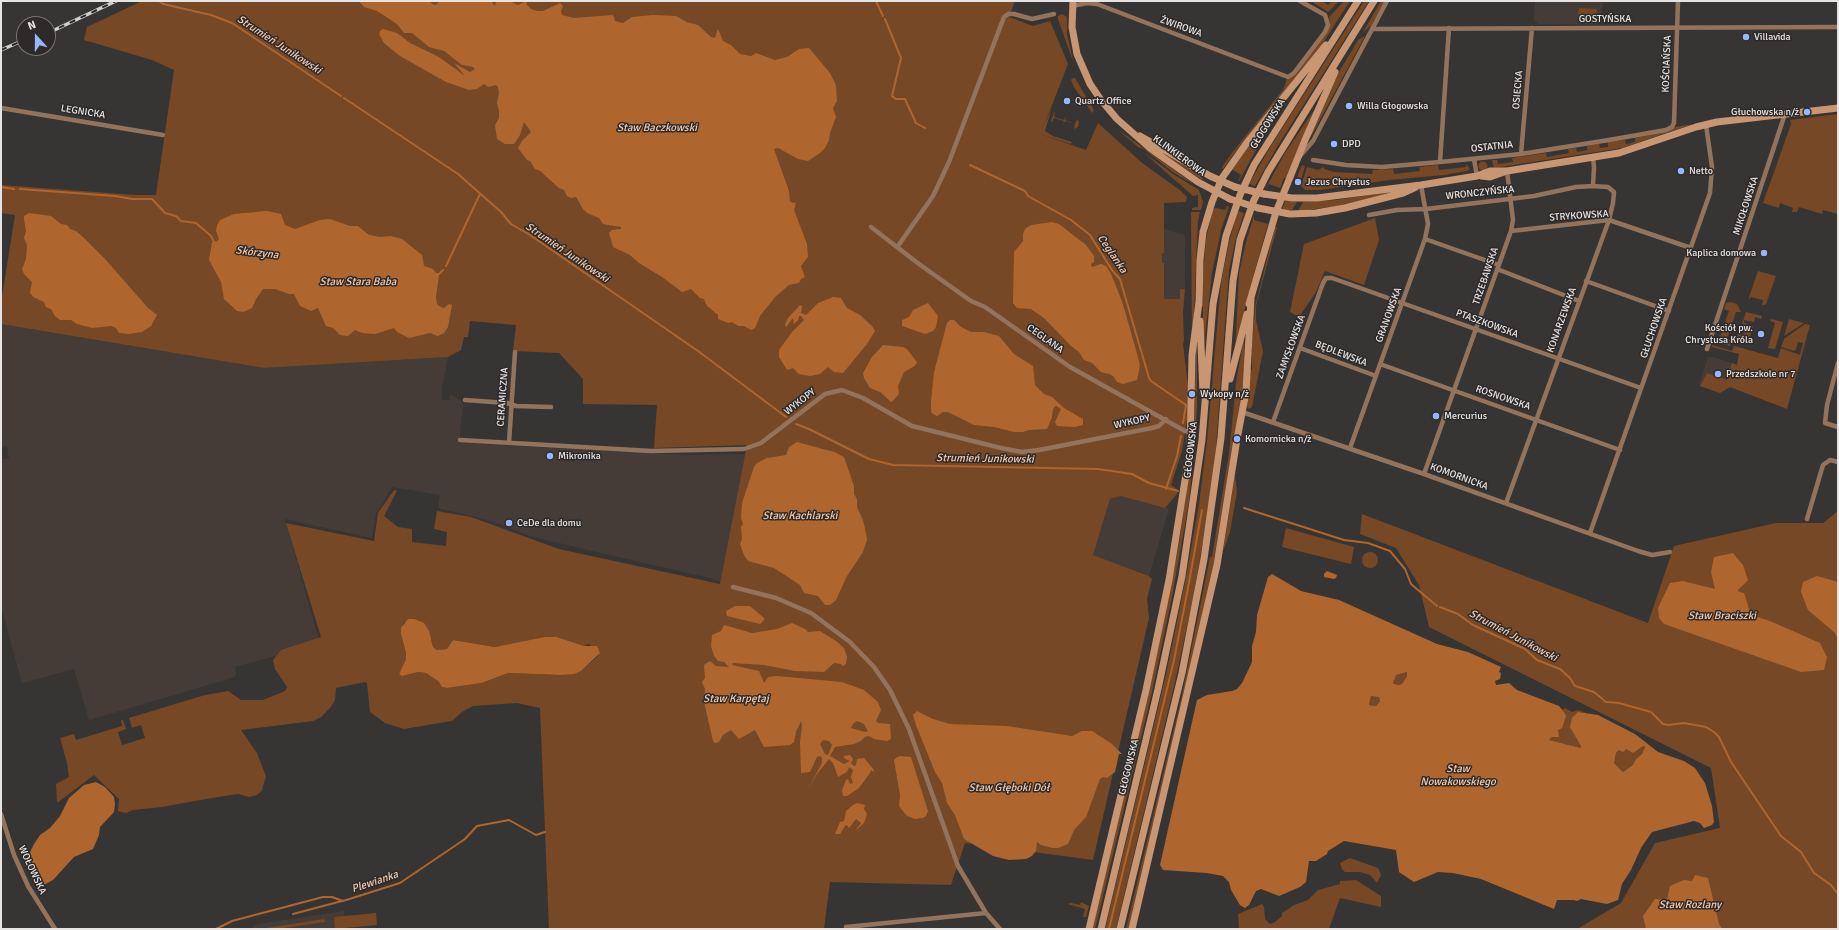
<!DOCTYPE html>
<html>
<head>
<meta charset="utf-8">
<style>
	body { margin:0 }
	#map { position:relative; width:1839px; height:930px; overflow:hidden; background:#373533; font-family:Signika,sans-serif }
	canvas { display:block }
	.frame { position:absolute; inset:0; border:2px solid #e7e5e3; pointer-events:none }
	.north { position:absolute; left:16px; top:16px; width:40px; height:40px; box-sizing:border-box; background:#2d2a29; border:1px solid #777573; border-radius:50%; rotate:339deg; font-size:11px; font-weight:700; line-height:16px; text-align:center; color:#e7e5e3 }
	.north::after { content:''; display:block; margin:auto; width:14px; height:18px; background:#97b6fd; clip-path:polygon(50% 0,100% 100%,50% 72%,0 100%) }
</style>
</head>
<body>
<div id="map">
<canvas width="1839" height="930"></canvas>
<div class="frame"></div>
<div class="north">N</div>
</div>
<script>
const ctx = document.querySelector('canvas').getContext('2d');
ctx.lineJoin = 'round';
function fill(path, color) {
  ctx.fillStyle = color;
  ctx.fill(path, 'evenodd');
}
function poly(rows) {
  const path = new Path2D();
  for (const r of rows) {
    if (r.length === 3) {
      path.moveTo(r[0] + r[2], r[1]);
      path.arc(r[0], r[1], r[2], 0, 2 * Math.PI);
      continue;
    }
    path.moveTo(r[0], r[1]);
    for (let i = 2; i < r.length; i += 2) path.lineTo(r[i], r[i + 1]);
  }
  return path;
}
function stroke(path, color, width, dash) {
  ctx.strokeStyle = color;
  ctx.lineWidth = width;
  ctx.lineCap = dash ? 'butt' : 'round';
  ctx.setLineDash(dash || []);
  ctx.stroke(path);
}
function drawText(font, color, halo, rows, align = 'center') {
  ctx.font = font + ' Signika,sans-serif';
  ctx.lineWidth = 3;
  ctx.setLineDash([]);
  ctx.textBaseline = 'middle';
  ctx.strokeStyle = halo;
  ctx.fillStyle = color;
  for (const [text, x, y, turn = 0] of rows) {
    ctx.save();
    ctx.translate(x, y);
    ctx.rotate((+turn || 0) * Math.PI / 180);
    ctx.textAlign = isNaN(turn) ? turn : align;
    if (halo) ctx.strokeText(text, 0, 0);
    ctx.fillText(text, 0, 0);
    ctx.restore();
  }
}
fill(poly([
	[1535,1,1603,1,1601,24,1538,24,1534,20],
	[1164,229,1185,235,1185,289,1180,289,1180,299,1164,299,1164,264,1162,263,1162,253,1164,253],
	[1,324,264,368,448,357,442,388,442,399,449,401,450,395,452,395,463,403,459,443,686,455,749,454,726,582,529,536,495,522,438,508,440,495,392,487,376,514,372,538,285,519,325,661,283,676,275,656,235,667,236,673,235,677,89,720,74,669,22,683,1,606,1,460,9,458,7,446,1,448],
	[1708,357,1713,357,1737,365,1720,393,1699,386],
	[1121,496,1169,509,1149,576,1093,555,1110,499],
	[344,911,345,929,254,929,253,926,258,924]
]), '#453c37');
fill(poly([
	[142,1,1015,1,1009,17,1033,26,1050,21,1068,64,1043,128,1052,107,1045,131,1053,136,1072,142,1071,144,1040,134,1086,150,1098,123,1141,162,1181,191,1187,197,1186,202,1164,203,1164,253,1162,253,1162,263,1164,263,1164,299,1180,299,1180,289,1185,289,1183,312,1184,340,1183,344,1188,386,1187,420,1182,451,1171,485,1177,489,1177,494,1165,508,1121,496,1110,499,1093,555,1149,576,1152,579,1147,599,1149,618,1093,860,965,843,951,885,830,882,824,929,549,929,540,708,517,703,473,706,462,712,452,721,404,729,385,723,370,712,367,683,365,682,336,688,335,700,330,708,321,717,313,721,241,730,257,753,266,776,262,790,257,795,249,797,238,794,206,799,162,807,133,810,126,813,118,811,119,799,94,775,57,803,56,784,69,777,67,763,60,738,74,734,76,740,122,726,121,720,123,720,126,729,118,732,122,745,145,738,141,725,132,728,129,718,205,695,228,691,241,700,263,700,285,691,287,687,275,669,273,660,281,650,321,637,286,523,374,541,378,513,394,490,397,491,384,516,398,527,412,529,412,542,446,546,447,532,434,529,437,511,471,517,559,549,720,584,747,445,654,448,657,405,583,404,583,379,559,353,513,351,516,325,470,321,468,337,464,337,461,350,448,357,264,368,1,324,1,303,15,215,1,213,1,185,135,195,156,195,174,70,152,60,84,40,87,27],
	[404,622,431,639,433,647,437,650,447,649,453,640,495,647,557,637,584,646,589,644,598,656,581,671,560,675,508,673,482,683,447,688,442,687,438,681,426,673,418,672,402,676,399,674,406,659,406,653,401,634],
	[1311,1,1322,1,1328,5,1332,1,1339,1,1328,12],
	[1344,1,1350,1,1321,46,1239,147,1223,169,1222,167,1232,153,1283,90,1287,79,1296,74,1327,31,1330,24,1329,17],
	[1364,1,1369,1,1277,147,1255,186,1249,184,1272,144],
	[1381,1,1385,1,1371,26,1363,32],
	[1579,8,1597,9,1596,17,1578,16],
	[1062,14,1067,17,1067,34,1073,61,1058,19,1058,16],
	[1365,36,1313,133,1305,146,1339,72,1358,40],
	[1073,78,1075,78,1094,110,1092,113,1074,87,1071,80],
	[1288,99,1262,139,1239,181,1238,181,1241,175,1233,170,1231,171,1247,148],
	[1314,110,1286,178,1284,178,1280,188,1269,184,1266,188,1285,153],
	[1054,112,1055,112,1054,117,1064,120,1066,116,1065,120,1075,124,1077,119,1079,122,1078,127,1074,129,1075,124,1065,121,1063,125,1064,121,1054,118,1052,122,1051,121],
	[1838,114,1838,214,1823,210,1822,214,1799,207,1797,212,1792,212,1793,208,1780,203,1779,208,1763,203,1791,124,1790,120],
	[1693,124,1622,148,1494,168,1492,160,1497,160,1498,164,1513,162,1512,158,1546,153,1547,157,1569,153,1568,149,1576,148,1577,152,1587,150,1587,146,1599,144,1600,148,1608,147,1608,142,1625,140,1626,144,1635,142,1635,138,1667,132,1675,127],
	[1117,129,1195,185,1174,173,1144,149,1138,147],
	[1142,151,1173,174,1199,190,1203,202,1201,210,1192,210,1192,208,1198,207,1198,195,1193,196],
	[1166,155,1204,176,1202,180],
	[1483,166,4.5],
	[1302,165,1305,166,1300,184,1296,180],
	[1438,165,1439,170,1466,167,1466,165,1467,165,1470,169,1467,171,1444,175,1389,180,1320,190,1305,190,1301,186,1307,167,1318,170,1324,167,1324,169,1334,172,1372,174,1373,170,1393,169,1394,174,1420,171,1419,167],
	[1396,191,1339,206,1298,211,1303,202,1336,200],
	[1285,201,1297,202,1292,210,1282,210],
	[1227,206,1229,207,1221,230,1212,273,1203,353,1203,276,1206,239,1213,209,1216,208,1225,210],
	[1238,211,1244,213,1236,238,1229,270,1216,448,1209,506,1193,599,1175,682,1116,929,1105,929,1167,670,1186,577,1199,504,1207,441,1221,283,1229,242],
	[1191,212,1200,212,1198,221,1194,315,1192,333],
	[1254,215,1254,220,1268,224,1248,295,1235,353,1239,273,1246,242],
	[1375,218,1379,240,1364,285,1325,271,1316,292,1299,317,1290,312,1304,244],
	[1275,227,1277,227,1256,306,1256,320,1263,351,1252,407,1249,409,1247,407,1250,370,1252,370,1252,344,1255,307],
	[1758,271,1776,276,1766,304,1764,305,1762,305,1763,300,1751,297,1748,300],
	[1730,302,1737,304,1741,312,1736,312,1727,339,1731,340,1730,346,1718,343,1729,311,1724,309,1726,303],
	[1746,312,1762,316,1761,319,1755,317,1754,322,1744,320,1744,323,1753,326,1748,343,1736,339,1738,334,1743,335,1746,325,1742,324],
	[1771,319,1783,322,1775,349,1768,348,1775,323,1770,321],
	[1789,319,1804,323,1784,336],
	[1805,324,1810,325,1787,409,1730,387,1720,393,1700,386,1707,373,1727,380,1732,363,1737,365,1739,354,1712,347,1712,345,1732,351,1734,346,1778,358,1781,348,1800,355,1803,343,1798,342,1796,349,1794,351,1781,347,1784,339],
	[1244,336,1245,370,1241,407,1235,430,1212,573,1129,929,1126,929,1182,695,1210,557,1212,557,1229,454,1236,383],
	[1196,346,1197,346,1197,407,1195,439,1189,502,1172,597,1152,692,1095,929,1092,929,1149,691,1178,550,1194,439],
	[1235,475,1237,492,1230,532,1223,551],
	[1838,511,1838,929,1577,929,1621,903,1655,843,1720,828,1711,768,1429,627,1419,585,1396,548,1360,534,1362,514,1648,623,1674,546,1776,523,1823,523],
	[1286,528,1354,547,1351,564,1282,547],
	[1370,560,8],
	[1407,672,1407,676,1402,684,1398,685,1393,682,1396,675],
	[1371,696,1379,696,1380,701,1376,706,1369,705],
	[1565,708,1572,712,1578,710,1587,713,1578,712,1576,737,1582,746,1581,748,1549,740,1558,730,1564,712,1562,710],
	[1643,746,1645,747,1642,754,1636,759,1634,765,1623,772,1614,763,1616,753,1619,750,1640,748],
	[1350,858,1378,868,1381,875,1377,883,1370,875,1360,872,1345,872,1342,869,1340,863],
	[1356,880,1381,896,1381,907,1340,898,1329,929,1239,929,1238,914,1260,905,1262,904,1264,907,1265,919,1270,924,1275,922,1282,916,1282,913,1294,905,1308,900,1318,890,1340,884,1340,881],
	[1081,902,1089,906,1086,917,1083,917,1085,909,1068,904,1071,903,1080,905],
	[376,913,377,925,335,929,334,917],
	[324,919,325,922,277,929,260,929]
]), '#764826');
fill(poly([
	[359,1,429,1,434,5,437,4,440,1,491,1,495,6,496,1,509,1,518,5,526,1,527,5,531,9,537,11,543,11,560,3,563,6,561,11,562,15,574,18,613,15,615,21,623,23,632,17,653,15,676,16,687,22,698,25,711,37,715,38,718,29,723,41,731,45,740,54,751,56,756,53,775,60,787,57,799,49,809,48,830,73,836,85,837,101,833,108,836,117,830,133,829,140,825,148,820,153,808,161,798,159,778,148,774,149,789,191,790,202,796,203,794,210,807,244,808,257,801,266,805,277,801,279,799,283,789,285,775,297,760,316,755,328,751,330,744,326,738,326,732,322,728,323,718,319,718,315,707,306,704,299,700,298,691,289,682,292,662,277,639,263,630,255,613,247,609,233,612,230,621,229,621,227,603,224,599,218,587,213,583,209,576,197,571,198,567,196,564,190,559,188,540,171,535,169,530,161,527,160,518,148,522,141,531,132,524,122,520,135,514,144,505,144,497,139,495,125,499,118,499,111,497,103,499,93,498,87,496,85,488,87,484,84,477,89,469,90,446,82,400,56,384,43,379,34,380,31,383,29,397,33,410,43,439,57,465,76,454,63,470,72,475,69,473,67,462,65,444,51,429,47,412,33,404,33,397,24,377,11,364,7],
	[267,211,281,214,285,225,295,229,320,220,330,219,350,226,358,226,369,235,380,237,391,236,402,239,422,255,424,266,433,269,436,273,441,273,439,275,436,297,437,304,439,306,444,308,449,304,452,305,448,327,444,333,438,336,430,333,409,338,397,332,394,328,375,334,362,333,355,330,348,336,340,335,333,328,326,326,318,308,311,311,300,306,294,294,289,294,275,289,263,289,256,299,252,308,243,312,237,311,224,299,221,282,209,260,212,242,217,241,219,239,216,231,217,225,220,220,234,214],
	[29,213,51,216,61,224,67,225,70,229,76,231,84,238,105,259,148,308,157,315,151,326,142,332,129,334,119,333,116,328,111,326,92,328,77,324,71,320,60,320,55,316,51,309,46,307,44,302,33,297,30,293,32,282,24,274,22,269,26,259,27,245,24,238,26,231,24,219,24,216],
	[1052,222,1059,224,1086,245,1094,256,1094,262,1091,264,1092,267,1101,264,1106,266,1111,274,1122,301,1138,357,1140,366,1137,380,1123,384,1117,382,1113,376,1109,374,1101,372,1092,363,1084,360,1079,352,1071,346,1044,318,1031,309,1017,308,1013,303,1014,252,1023,241,1023,234,1025,229,1031,225],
	[833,297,841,298,847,308,860,315,872,326,875,331,867,344,843,373,834,372,828,367,820,374,810,376,799,374,793,368,787,370,779,357,779,350,792,332,804,320,801,316,799,316,798,320,794,324,793,318,786,327,785,325,788,318,800,305,802,306,801,313,806,315,818,303],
	[928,303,938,316,936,327,933,331,925,334,902,326,902,320,909,317,913,310],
	[950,320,954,320,961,327,971,332,984,332,999,336,1014,354,1033,366,1035,385,1044,394,1052,397,1064,408,1083,419,1083,425,1075,427,1057,426,1055,422,1061,409,1056,406,1053,409,1052,417,1047,429,1029,430,1023,432,1014,432,994,427,974,425,948,412,943,412,937,416,933,414,931,412,931,401,934,372,947,323],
	[883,345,903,347,907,349,916,361,917,363,913,367,904,372,898,386,899,394,893,401,891,402,880,392,870,388,864,378,863,373,872,357],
	[797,442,834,452,844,457,854,486,854,494,857,499,857,507,863,520,866,533,867,540,863,552,847,576,836,600,830,605,825,605,818,596,804,593,800,585,774,568,748,561,744,555,740,544,742,539,741,527,743,524,741,518,742,503,754,467,757,463,767,458,786,455,789,447],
	[1733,553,1743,565,1748,580,1737,591,1744,593,1751,615,1770,621,1820,643,1827,657,1824,670,1801,672,1664,624,1659,618,1658,608,1670,583,1683,581,1715,589,1711,572,1714,557],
	[1327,571,1337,575,1336,578,1334,579,1324,577,1324,574],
	[1272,574,1301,591,1339,600,1437,644,1468,652,1501,667,1499,672,1501,673,1500,679,1495,681,1496,685,1509,683,1517,690,1559,706,1564,712,1566,716,1562,728,1558,730,1559,737,1552,737,1549,740,1581,748,1581,746,1570,727,1572,718,1578,712,1598,715,1635,734,1658,752,1684,761,1695,768,1705,783,1712,806,1714,822,1712,825,1704,828,1700,823,1694,821,1652,832,1641,848,1631,870,1622,884,1618,900,1607,904,1581,899,1577,901,1574,900,1557,900,1554,909,1481,879,1453,873,1438,872,1414,882,1399,872,1396,850,1344,841,1328,851,1327,854,1316,861,1309,861,1306,882,1300,887,1279,896,1261,889,1256,891,1249,905,1245,908,1240,905,1231,890,1229,882,1223,876,1207,873,1163,870,1160,865,1197,700,1207,695,1232,691,1237,689,1242,683,1252,662,1252,646,1256,632,1257,615,1268,577],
	[1407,672,1407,676,1402,684,1398,685,1393,683,1396,675],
	[1371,696,1379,697,1380,701,1376,706,1369,705],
	[1643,746,1645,747,1642,754,1636,759,1633,765,1623,772,1614,763,1616,753,1619,750,1623,752,1626,749,1633,753],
	[1817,576,1838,582,1838,640,1835,633,1808,610,1801,592,1803,582],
	[735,606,750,606,764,618,764,620,760,624,756,623,727,616,726,611],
	[408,619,414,619,424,623,429,631,433,647,437,650,447,649,453,640,495,647,545,637,557,637,584,646,597,646,600,653,581,671,574,674,560,675,508,673,482,683,447,688,442,687,438,681,426,673,418,672,402,676,399,674,406,659,406,653,401,634,401,628],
	[792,623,805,629,808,632,820,631,836,641,844,648,847,657,846,664,843,666,841,664,834,663,824,672,795,671,764,665,733,663,732,665,759,671,764,683,768,677,777,676,842,682,864,690,878,702,881,710,876,721,878,723,890,724,891,739,887,741,874,739,869,736,865,737,861,741,854,744,835,747,830,756,844,764,850,761,844,758,844,756,850,755,853,759,851,763,854,766,856,765,857,759,864,758,874,770,874,772,871,770,870,773,859,788,847,796,843,796,842,790,846,780,848,779,850,784,853,783,851,777,853,770,849,767,847,772,838,777,833,763,829,759,817,774,808,789,822,763,822,758,820,756,817,757,810,772,801,773,800,742,802,726,801,721,796,732,794,742,790,745,764,747,755,730,739,739,731,730,723,735,719,742,715,743,713,741,704,702,705,689,702,682,705,678,704,665,710,661,716,666,729,667,724,662,718,661,714,656,711,646,712,635,721,631,724,625,752,633,777,629],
	[857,721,864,724,868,731,865,732,851,728,853,724],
	[823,740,829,741,832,745,828,755,825,754,820,744],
	[917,711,933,719,950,724,1007,726,1072,736,1082,731,1092,731,1112,744,1122,754,1119,754,1115,772,1107,778,1103,777,1100,779,1086,817,1074,830,1068,844,1058,848,1052,848,1041,845,1037,842,1036,851,1032,856,1026,859,1009,860,993,856,964,839,955,815,947,803,942,783,935,772,916,725,913,715],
	[900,756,911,757,928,811,926,816,923,818,915,819,907,816,899,806,900,795,894,760,897,757],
	[96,782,105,787,114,797,115,804,114,812,100,827,99,835,93,849,74,857,53,880,40,887,30,866,30,852,34,844,40,835,50,828,60,816,69,798,84,785],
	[857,803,865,805,864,809,867,814,864,823,855,831,861,823,856,819,849,828,847,825,845,826,840,834,835,834,840,822,844,821,846,811,853,805],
	[1695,875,1708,878,1719,924,1722,929,1646,929,1643,916,1655,899,1667,900,1670,886,1684,880,1692,881]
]), '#ae662e');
stroke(poly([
	[159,1,163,4,211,15,232,23,341,96],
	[876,1,883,16],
	[885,19,901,58,892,96,896,99,905,99,916,123,925,128],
	[344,98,458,174,501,212,511,224,530,235,698,351,786,417],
	[970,165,1025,191,1028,196,1071,220,1090,235,1112,270,1120,279,1149,378,1151,381,1186,405,1183,423],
	[1,187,14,189],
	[20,189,115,196,132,199,152,199,165,213,176,216,181,221,196,223,211,236,214,242],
	[446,266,480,194],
	[439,274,443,270],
	[796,424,809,429,869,459,893,465,1098,469,1132,474,1149,483,1178,491],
	[1166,489,1177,456,1181,436],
	[1244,508,1344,540,1368,543,1390,551,1405,569,1411,584,1437,606],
	[1440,607,1458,614,1473,625,1525,649,1537,660,1560,669,1570,678,1575,686,1594,692,1606,702,1619,703,1651,712,1663,724,1668,725,1684,723,1706,727,1714,732,1719,737,1731,762,1781,836,1801,852,1814,873,1831,885,1838,894],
	[293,914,342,901],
	[216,929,232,921,323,897,332,897,343,901,400,883,465,839,477,826,509,820,536,835,545,832],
	[1109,929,1174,660,1188,588,1202,510]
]), '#ae662e', 2);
stroke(poly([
	[1072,6,1087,3,1097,4,1288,77,1294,73,1325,32,1328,25,1325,15,1300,1],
	[1372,29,1838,27],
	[1,108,163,135],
	[1521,154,1532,28],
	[1300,156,1313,141,1387,1],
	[1474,159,1477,176],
	[1313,160,1346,165,1382,167,1440,162,1521,154,1609,140,1666,130,1672,127,1674,123,1678,1],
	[1440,162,1449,28],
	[1369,215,1397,210,1426,209,1534,196,1576,187,1593,186],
	[871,227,919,264,971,301,985,307,1070,367,1185,431,1191,432],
	[1511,231,1609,220,1691,248],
	[1425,239,1499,265],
	[898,246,933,196,949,162,1004,17,1008,14,1014,14,1032,19,1054,14],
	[1497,269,1579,301],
	[1586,281,1669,311],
	[1300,348,1376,376],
	[1707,349,1785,114],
	[1838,363,1827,405,1825,423,1838,427],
	[1380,364,1620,450],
	[465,400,507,403,516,406,551,407],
	[1242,412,1424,474,1638,551,1652,555,1670,552],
	[1273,422,1323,283,1326,278,1332,278,1641,388],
	[460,440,651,451,744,449,761,443,825,394,842,390,863,398,912,426,1001,448,1022,452,1039,450,1152,428,1159,426,1166,419],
	[509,443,515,352],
	[1350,448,1425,239,1428,224,1421,185],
	[1424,474,1511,231,1513,220,1507,171],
	[1506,503,1609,220,1613,203,1614,192,1608,187,1593,186,1594,167,1593,157],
	[1807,519,1823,465,1830,460,1838,462],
	[1590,533,1710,193,1712,167,1706,125],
	[733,587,776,598,811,613,850,642,874,667,890,690,909,729,958,866,986,913,1000,929],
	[1,814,14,855,28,886,55,929],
	[846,927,986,913]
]), '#94735d', 4.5);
stroke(poly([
	[1073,1,1072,27,1077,54,1090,84,1101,100,1117,119,1151,149,1198,182,1230,199],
	[1140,136,1210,176,1235,187],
	[1481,176,1490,177,1504,172],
	[1264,194,1292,198,1317,198,1421,185,1477,176,1490,171,1507,171,1619,153,1696,127,1717,122,1838,108],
	[1258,208,1290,214,1316,213,1345,208,1403,193,1416,187],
	[1249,304,1276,212,1305,140,1335,72],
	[1199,305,1200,260,1203,232,1212,202,1222,178,1246,144,1326,45],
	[1200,321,1203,393],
	[1230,379,1247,314],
	[1089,929,1146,690,1169,580,1190,449,1192,355,1199,302],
	[1101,929,1158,689,1182,576,1202,440,1213,304,1226,236,1240,195,1254,165,1358,1],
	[1120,929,1182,673,1204,559,1221,438,1233,281,1240,240,1254,200,1268,172,1374,1],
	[1132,929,1217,565,1237,439,1246,392,1251,299]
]), '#c89672', 7);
const rail = poly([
	[48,33,116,1],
	[1,50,24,40]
]);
stroke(rail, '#d1cfcd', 3.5);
stroke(rail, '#2d2a29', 2, [6]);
stroke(poly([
	[1235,187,1264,194],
	[1230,199,1258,208]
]), '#c89672', 7);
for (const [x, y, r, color] of [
	[1746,37,4,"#97b6fd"],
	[1067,101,4,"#97b6fd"],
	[1349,106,4,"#97b6fd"],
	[1807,112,4,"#97b6fd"],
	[1334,144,4,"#97b6fd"],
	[1681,171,4,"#97b6fd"],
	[1298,182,4,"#97b6fd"],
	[1764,253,4,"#97b6fd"],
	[1761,334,4,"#97b6fd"],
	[1718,374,4,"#97b6fd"],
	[1192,394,4,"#97b6fd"],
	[1436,416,4,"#97b6fd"],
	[1237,439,4,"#97b6fd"],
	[550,456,4,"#97b6fd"],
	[509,523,4,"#97b6fd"]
]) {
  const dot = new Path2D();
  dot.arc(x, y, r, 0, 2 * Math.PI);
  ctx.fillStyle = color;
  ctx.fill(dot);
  stroke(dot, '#2d2a29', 1.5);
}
drawText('10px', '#e7e5e3', '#2d2a29', [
	["GOSTYŃSKA",1605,19],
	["ŻWIROWA",1181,27,20],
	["KOŚCIAŃSKA",1667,64,-88],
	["OSIECKA",1518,90,-85],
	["LEGNICKA",83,112,9],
	["GŁOGOWSKA",1268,124,-58],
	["OSTATNIA",1492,147,-6],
	["KLINKIEROWA",1179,156,36],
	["WRONCZYŃSKA",1480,193,-6],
	["MIKOŁOWSKA",1746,206,-72],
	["STRYKOWSKA",1579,216,-4],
	["TRZEBAWSKA",1486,276,-71],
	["GRANOWSKA",1389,315,-70],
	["KONARZEWSKA",1562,320,-70],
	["PTASZKOWSKA",1487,324,20],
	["GŁUCHOWSKA",1654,328,-71],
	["CEGLANA",1045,339,35],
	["ZAMYSŁOWSKA",1291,347,-70],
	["BĘDLEWSKA",1341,354,21],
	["CERAMICZNA",503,397,-86],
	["ROSNOWSKA",1503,398,19],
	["WYKOPY",800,402,-38],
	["WYKOPY",1132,422,-12],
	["GŁOGOWSKA",1191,450,-83],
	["KOMORNICKA",1459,477,20],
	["GŁOGOWSKA",1129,767,-76],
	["WOŁOWSKA",32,870,65]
]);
drawText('10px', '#e7e5e3', '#2d2a29', [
	["Villavida",1754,37],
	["Quartz Office",1075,101],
	["Willa Głogowska",1357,106],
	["Głuchowska n/ż",1799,112,"right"],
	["DPD",1342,144],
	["Netto",1689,171],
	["Jezus Chrystus",1306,182],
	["Kaplica domowa",1756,253,"right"],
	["Kościół pw.",1753,328,"right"],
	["Chrystusa Króla",1753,340,"right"],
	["Przedszkole nr 7",1726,374],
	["Wykopy n/ż",1200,394],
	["Mercurius",1444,416],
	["Komornicka n/ż",1245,439],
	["Mikronika",558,456],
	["CeDe dla domu",517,523]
], 'left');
drawText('italic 11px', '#f2caaf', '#2d2a29', [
	["Strumień Junikowski",279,45,33],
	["Staw Baczkowski",657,128],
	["Skórzyna",257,253,7],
	["Strumień Junikowski",567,253,34],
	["Ceglanka",1112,254,56],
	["Staw Stara Baba",358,282],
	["Strumień Junikowski",985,459,1],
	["Staw Kachlarski",800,516],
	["Staw Braciszki",1722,616],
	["Strumień Junikowski",1513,636,28],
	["Staw Karpętaj",736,699],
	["Staw",1458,769],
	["Nowakowskiego",1458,782],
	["Staw Głęboki Dół",1009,788],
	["Plewianka",375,882,-19],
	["Staw Rozlany",1690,905]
]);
</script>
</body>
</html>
